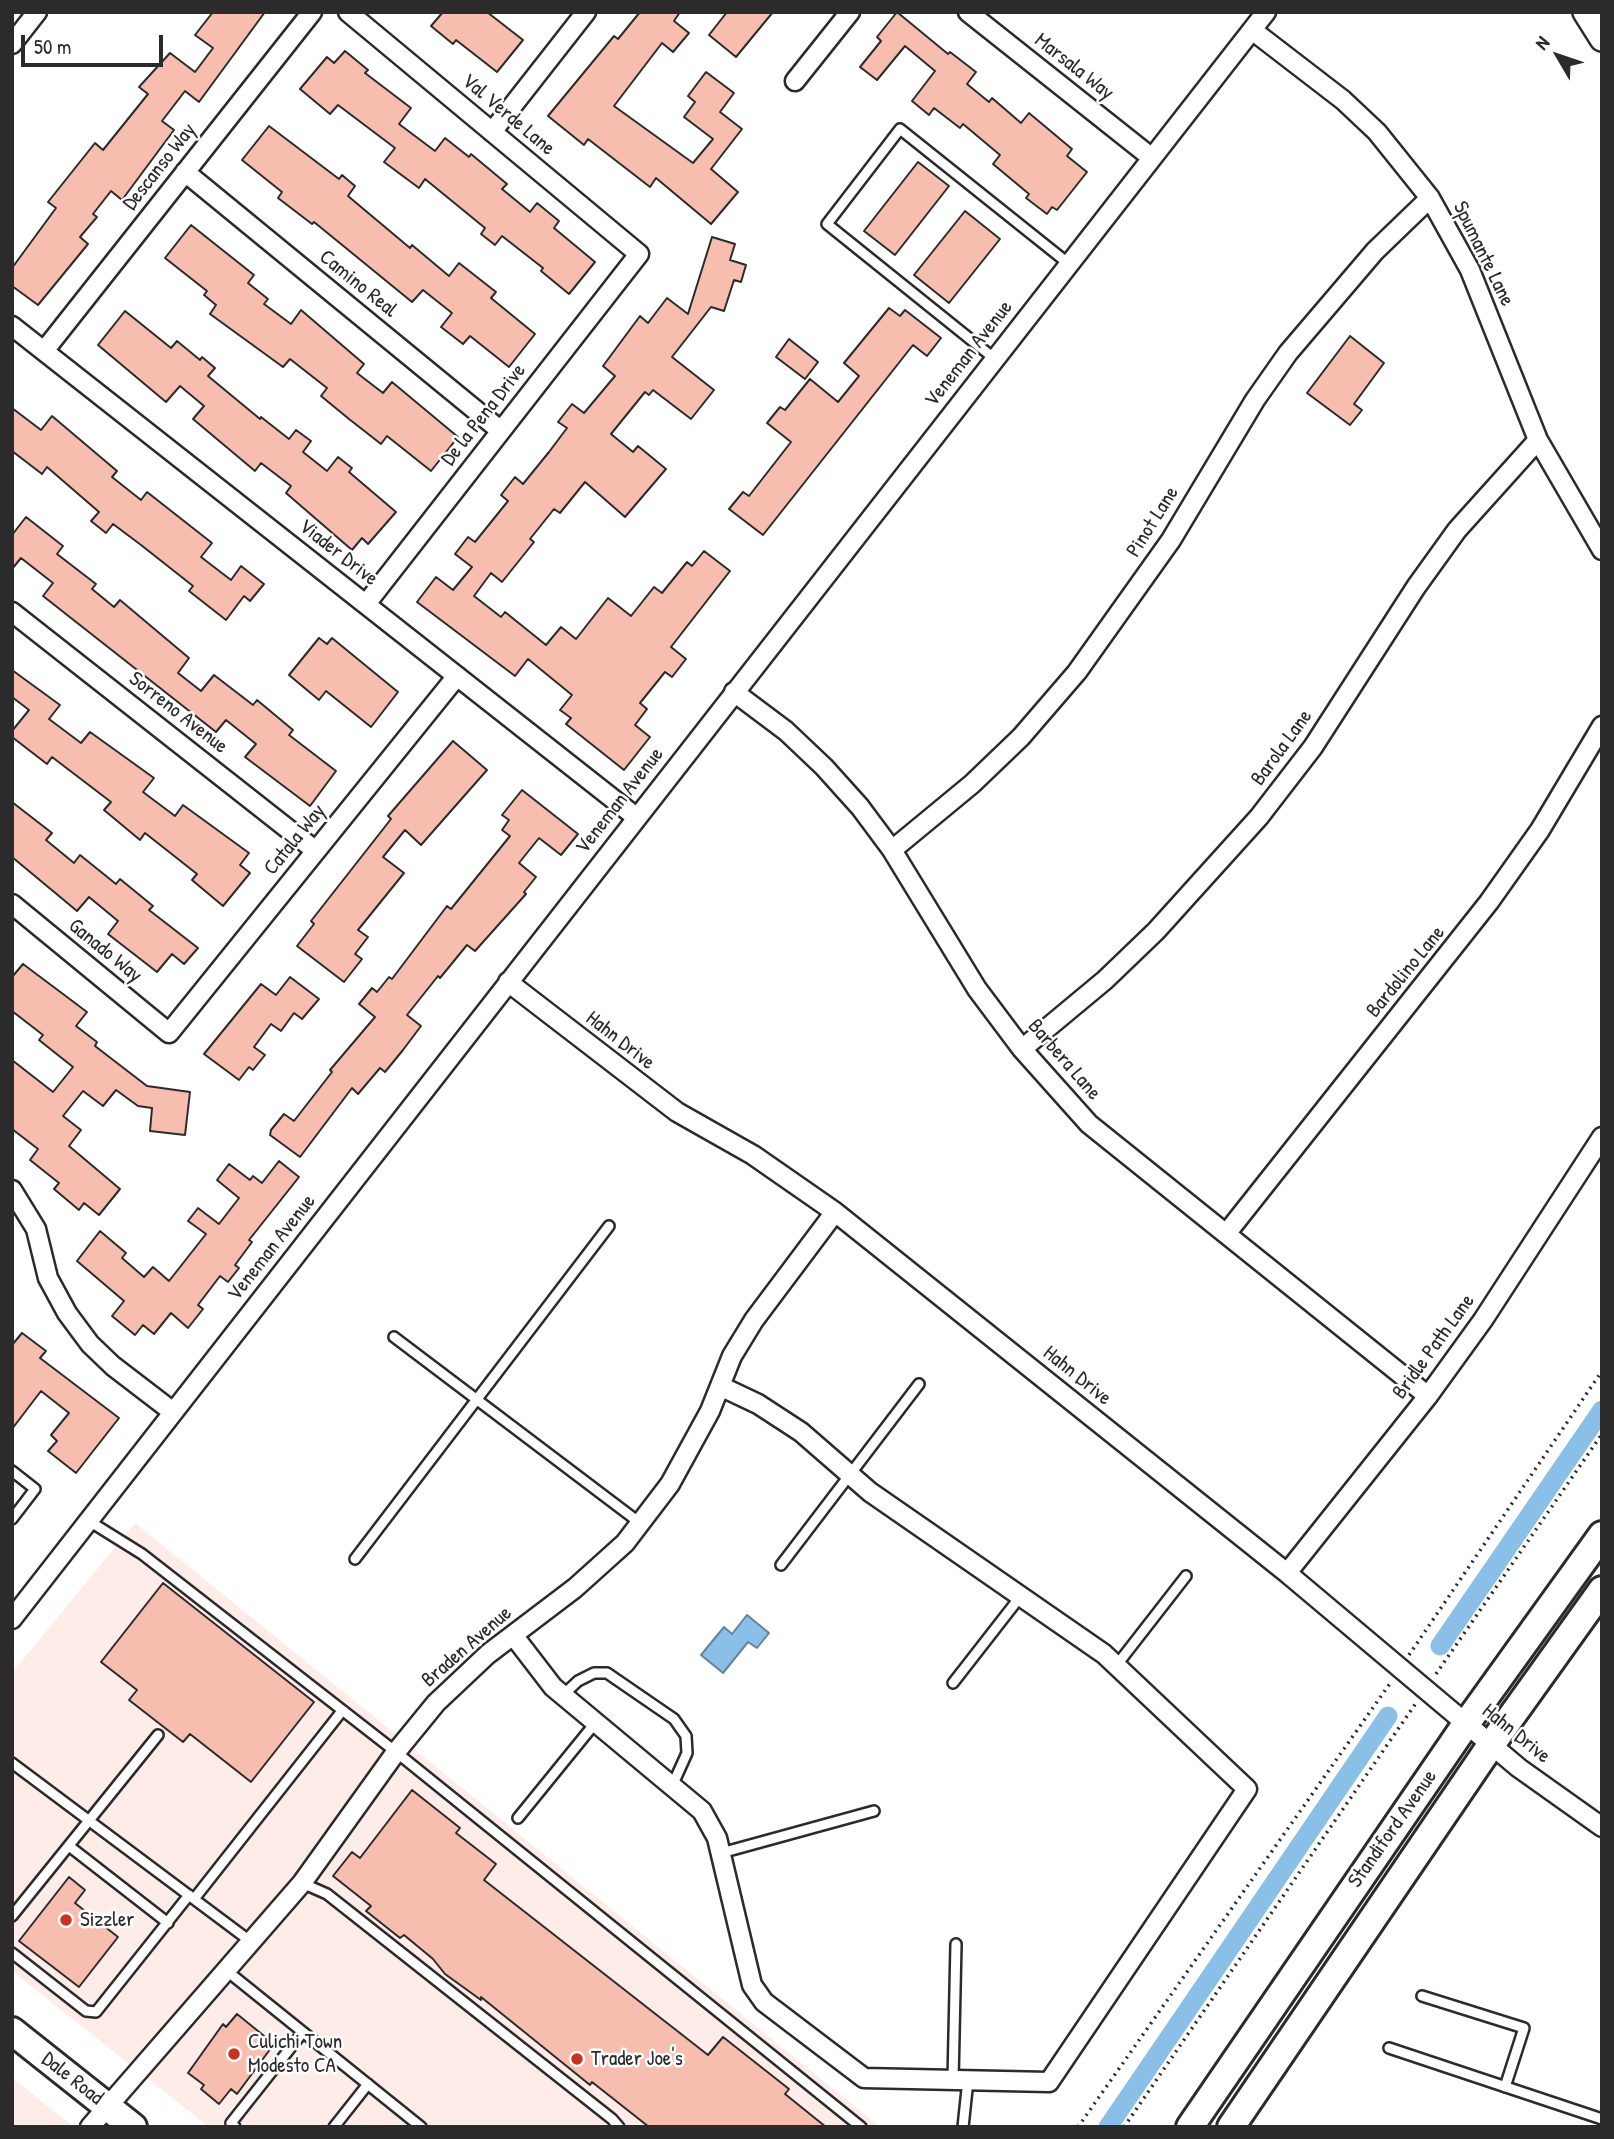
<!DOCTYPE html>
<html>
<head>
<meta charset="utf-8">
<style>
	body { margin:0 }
	#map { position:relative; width:1614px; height:2139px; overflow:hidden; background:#fff; font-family:"Patrick Hand",sans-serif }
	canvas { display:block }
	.frame { position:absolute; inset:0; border:14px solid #2b2b2b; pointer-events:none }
	.north { position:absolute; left:1523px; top:21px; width:70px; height:70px; -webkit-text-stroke:5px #fff; paint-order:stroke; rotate:309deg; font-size:19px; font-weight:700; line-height:28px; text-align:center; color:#2b2b2b }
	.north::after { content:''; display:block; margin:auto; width:24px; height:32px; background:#2b2b2b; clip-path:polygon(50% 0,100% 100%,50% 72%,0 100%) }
	.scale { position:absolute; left:21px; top:35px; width:142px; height:32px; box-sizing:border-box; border:4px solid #2b2b2b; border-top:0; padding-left:9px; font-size:21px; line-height:24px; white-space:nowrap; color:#2b2b2b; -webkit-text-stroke:5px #fff; paint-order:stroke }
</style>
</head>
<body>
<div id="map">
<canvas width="1614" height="2139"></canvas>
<div class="frame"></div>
<div class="north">N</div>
<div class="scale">50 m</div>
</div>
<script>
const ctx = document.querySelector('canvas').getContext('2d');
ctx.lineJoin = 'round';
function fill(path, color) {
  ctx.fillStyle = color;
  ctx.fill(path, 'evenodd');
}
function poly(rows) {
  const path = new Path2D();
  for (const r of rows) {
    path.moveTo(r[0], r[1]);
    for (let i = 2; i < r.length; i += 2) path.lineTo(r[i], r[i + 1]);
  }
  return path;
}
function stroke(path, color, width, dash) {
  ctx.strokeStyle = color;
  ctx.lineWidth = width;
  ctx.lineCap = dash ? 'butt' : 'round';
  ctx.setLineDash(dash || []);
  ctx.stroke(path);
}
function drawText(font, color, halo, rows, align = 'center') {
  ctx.font = font + ' "Patrick Hand",sans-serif';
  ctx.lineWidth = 5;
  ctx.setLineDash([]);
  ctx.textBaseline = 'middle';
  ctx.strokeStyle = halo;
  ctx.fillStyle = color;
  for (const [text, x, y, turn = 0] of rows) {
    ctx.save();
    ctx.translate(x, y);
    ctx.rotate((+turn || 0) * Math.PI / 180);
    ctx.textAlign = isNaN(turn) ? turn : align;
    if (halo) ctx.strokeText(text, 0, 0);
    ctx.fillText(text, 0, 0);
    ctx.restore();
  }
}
fill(poly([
	[135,1523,880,2127,209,2127,12,1971,12,1673],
	[12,2078,74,2127,12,2127]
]), '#fdece7');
const water = poly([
	[747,1615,769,1633,757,1648,748,1642,723,1673,701,1655,724,1627,732,1634,747,1615]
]);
fill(water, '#8abfe7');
stroke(water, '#64849c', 2);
stroke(poly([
	[1440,1646,1602,1410],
	[1108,2127,1388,1716]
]), '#8abfe7', 19);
const building = poly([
	[213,12,265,12,199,102,185,91,162,121,174,130,122,200,111,191,93,214,97,217,80,237,88,244,38,305,12,286,12,268,56,208,48,202,95,143,103,150,148,94,139,87,170,53,195,72,213,48,195,35,213,12],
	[443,12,487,12,523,40,497,72,456,40,453,44,431,26,443,12],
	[640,12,680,12,674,21,689,33,673,52,662,43,614,106,693,163,713,139,684,117,695,102,688,96,706,72,734,93,720,112,742,129,711,169,738,192,711,224,656,178,650,187,588,139,584,145,548,116,614,36,618,39,640,12],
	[727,12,773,12,736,57,709,35,727,12],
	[897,12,948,54,950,52,976,72,967,84,989,102,992,98,1021,123,1029,113,1072,149,1067,156,1087,172,1057,210,1052,207,1047,214,1026,198,1029,194,993,164,1000,155,963,124,960,128,934,108,929,115,912,101,935,71,905,46,877,80,860,67,881,41,877,37,897,12],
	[345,51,368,70,365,73,411,108,399,124,435,151,445,138,469,157,471,154,507,184,502,189,530,212,537,203,559,221,554,228,595,262,569,294,541,271,543,268,502,236,495,245,481,234,485,228,425,179,419,188,384,162,395,148,338,105,330,114,300,89,327,57,334,63,345,51],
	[269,126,339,179,342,175,355,186,348,196,410,248,412,245,449,276,459,263,496,292,491,298,535,334,509,367,470,336,463,344,441,327,452,313,423,290,412,302,314,222,312,224,278,198,282,192,242,160,269,126],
	[918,162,949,186,895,255,864,231,918,162],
	[965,211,1000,239,949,303,914,275,965,211],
	[191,225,254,275,248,283,268,299,264,304,291,324,301,310,364,364,357,373,383,393,392,382,458,437,431,471,387,436,381,444,349,419,321,396,327,388,290,359,283,367,210,314,216,305,204,295,207,291,165,258,191,225],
	[712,237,735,244,730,260,746,265,741,282,734,280,724,311,711,307,672,357,714,390,691,419,653,390,649,395,645,392,611,434,633,452,638,446,666,469,625,517,585,482,560,513,554,509,530,539,534,542,502,582,491,573,474,596,501,617,505,612,546,645,561,627,576,639,608,598,631,616,654,587,662,593,687,562,692,566,704,551,730,571,671,647,686,659,672,677,665,672,640,703,647,709,635,725,650,737,624,770,566,724,571,718,560,710,572,695,528,659,515,676,417,602,436,577,453,590,472,567,455,554,468,537,475,542,508,501,501,495,515,477,523,484,549,452,567,428,558,422,572,404,584,413,615,376,603,366,640,316,648,323,667,298,688,314,712,237],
	[889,308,900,316,905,310,941,338,927,356,913,345,763,535,729,509,743,492,749,496,791,442,767,423,780,407,785,410,810,379,838,402,859,376,844,363,889,308],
	[125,311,171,348,177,341,200,360,202,357,215,368,208,376,260,419,261,417,289,439,296,430,311,441,303,452,327,471,338,457,352,468,349,472,396,512,368,544,362,538,352,550,286,493,291,486,261,463,255,471,193,419,204,406,180,386,166,402,98,345,125,311],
	[1350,336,1384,363,1354,404,1362,410,1350,425,1307,393,1350,336],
	[789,339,818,362,805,379,776,357,789,339],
	[12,408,41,430,52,416,117,471,112,477,141,500,147,492,212,543,201,557,231,580,241,566,264,584,250,601,244,596,226,620,189,591,193,586,141,545,113,524,106,533,91,521,99,512,47,467,42,474,12,451,12,408],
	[26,517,63,546,57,554,96,584,92,589,114,607,120,600,189,658,178,673,201,691,214,675,253,705,257,700,293,730,289,735,336,771,310,806,245,757,256,744,226,720,216,732,43,596,53,583,21,558,12,569,12,535,26,517],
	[319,638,327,644,332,638,398,692,371,727,326,691,319,700,289,675,319,638],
	[12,670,60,705,49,719,81,743,90,732,154,778,143,792,175,816,183,805,249,853,240,865,250,873,223,906,192,880,197,874,145,833,140,840,104,810,111,802,52,757,47,764,12,737,12,731,29,710,12,697,12,670],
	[453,741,487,770,421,845,405,830,383,857,404,873,358,930,368,937,355,954,362,959,344,982,297,946,314,924,311,921,391,819,388,816,453,741],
	[522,790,578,834,561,855,539,838,519,863,536,877,524,892,526,894,475,951,467,945,440,978,438,976,407,1015,421,1026,403,1050,385,1072,380,1068,358,1094,352,1088,300,1157,270,1135,271,1130,284,1114,294,1121,332,1072,330,1070,375,1017,359,1004,372,988,377,992,389,977,392,979,447,906,451,909,510,836,502,830,509,820,502,815,522,790],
	[12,802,52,833,46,840,74,863,80,855,116,884,120,879,153,906,149,910,198,948,184,964,172,954,157,972,108,934,118,921,89,897,77,911,12,857,12,802],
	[23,964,87,1012,76,1026,97,1042,95,1046,147,1086,190,1092,185,1135,150,1131,152,1108,138,1106,116,1090,103,1106,83,1091,63,1116,81,1130,69,1146,120,1189,99,1215,84,1203,79,1210,54,1189,59,1183,30,1160,38,1149,12,1129,12,1060,53,1092,73,1067,39,1040,43,1035,12,1011,12,977,23,964],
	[290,977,319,999,302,1019,294,1013,281,1031,271,1024,254,1047,265,1055,253,1070,249,1067,239,1080,204,1054,261,984,276,995,290,977],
	[279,1161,299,1177,249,1240,252,1242,235,1265,239,1268,228,1282,220,1276,198,1305,203,1309,188,1328,171,1313,154,1334,143,1325,135,1335,112,1316,124,1301,77,1261,100,1231,126,1253,122,1258,144,1277,153,1267,169,1281,206,1234,188,1221,198,1208,219,1224,239,1198,217,1180,229,1164,250,1180,253,1176,262,1183,279,1161],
	[22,1333,46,1351,40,1358,119,1418,76,1473,48,1451,57,1441,51,1435,69,1413,41,1391,12,1429,12,1345,22,1333],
	[163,1583,314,1702,251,1782,190,1734,183,1742,129,1700,137,1690,101,1662,163,1583],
	[412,1790,460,1828,456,1833,496,1864,484,1880,708,2055,723,2037,789,2089,785,2094,826,2127,649,2127,592,2082,590,2085,481,1997,481,2000,445,1974,433,1959,404,1935,400,1938,366,1911,371,1906,333,1876,352,1852,360,1858,412,1790],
	[69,1877,85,1890,75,1903,118,1937,79,1987,19,1941,69,1877],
	[237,2014,274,2044,237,2094,231,2089,219,2104,201,2089,204,2085,188,2073,223,2024,226,2027,237,2014]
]);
fill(building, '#f7beaf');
stroke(building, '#2b2b2b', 2);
const service = poly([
	[995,359,827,224,900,129,1069,264],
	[394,1337,640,1523],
	[12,1471,35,1489,12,1519],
	[89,1521,142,1554,396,1752,861,2127],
	[355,1559,609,1226],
	[781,1565,919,1384],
	[1116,1666,1186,1576],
	[953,1683,1020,1597],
	[563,1695,578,1681,594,1673,607,1673,674,1719,686,1736,687,1753,673,1784],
	[12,1763,250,1941],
	[518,1818,596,1722],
	[69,1846,168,1923],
	[721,1853,874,1811],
	[302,1883,327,1894,612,2119,619,2127],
	[194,1899,342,1711],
	[12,1916,158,1735],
	[12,1953,86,2011,96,2012,189,1895],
	[227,1971,421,2127],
	[1422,1996,1524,2028,1505,2087],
	[1389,2048,1602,2119],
	[953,2080,956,1944],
	[235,2127,231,2123,303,2032],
	[334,2127,368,2084],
	[963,2127,968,2080]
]);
const minor = poly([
	[348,12,639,254,366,604],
	[968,12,1152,158],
	[1252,30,1343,100,1377,132,1430,198,1470,270,1538,440,1602,550],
	[12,44,37,12],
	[795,81,850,12],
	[492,132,586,12],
	[185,172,501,431],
	[12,326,636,817],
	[44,351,312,12],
	[12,612,316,851],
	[734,692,786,731,824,767,860,807,892,850,977,989,1022,1049,1089,1124,1428,1396],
	[892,850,972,784,1021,737,1077,672,1171,540,1255,400,1288,353,1375,251,1430,198],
	[12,904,169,1033,457,676],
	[508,982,677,1112,753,1155,835,1212,1287,1573,1519,1768,1602,1827],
	[1022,1049,1105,980,1156,931,1259,817,1313,747,1416,587,1457,530,1538,440],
	[12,1190,36,1229,48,1278,67,1313,90,1344,113,1366,173,1412],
	[1226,1234,1489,902,1540,830,1602,726],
	[1287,1573,1428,1396,1483,1320,1602,1137],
	[12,1619,1266,12],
	[513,1635,553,1687,702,1811,717,1838,752,1985,764,2002,864,2078,1049,2082,1247,1789,1104,1654,870,1492,801,1432,758,1404,720,1386],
	[90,2127,302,1883,396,1752,436,1703,488,1654,575,1588,625,1543,670,1484,710,1411,732,1356,754,1320,835,1212]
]);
const tertiary = poly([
	[1585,12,1602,39]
]);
const secondary = poly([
	[12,2031,133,2127],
	[1190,2127,1466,1724,1602,1535],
	[1231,2127,1491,1745,1602,1590]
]);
stroke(service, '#2b2b2b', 14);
stroke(minor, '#2b2b2b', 23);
stroke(tertiary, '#2b2b2b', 28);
stroke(secondary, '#2b2b2b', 32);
stroke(poly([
	[1409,1655,1602,1371],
	[1436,1674,1602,1434],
	[1078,2127,1391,1682],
	[1124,2127,1416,1703]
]), '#2b2b2b', 3.5, [2, 5]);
stroke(service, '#fff', 9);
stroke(minor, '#fff', 18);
stroke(tertiary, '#fff', 23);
stroke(secondary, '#fff', 26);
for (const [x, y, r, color] of [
	[66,1920,7,"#c8321e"],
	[234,2054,7,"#c8321e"],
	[577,2059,7,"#c8321e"]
]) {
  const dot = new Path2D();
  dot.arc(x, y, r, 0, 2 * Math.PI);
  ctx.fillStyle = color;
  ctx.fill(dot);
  stroke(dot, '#fff', 2.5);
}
drawText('21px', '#2b2b2b', '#fff', [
	["Marsala Way",1074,67,38],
	["Val Verde Lane",508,115,40],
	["Descanso Way",160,167,-52],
	["Spumante Lane",1483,254,64],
	["Camino Real",358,284,39],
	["Veneman Avenue",969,354,-52],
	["De la Pena Drive",484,415,-52],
	["Pinot Lane",1153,522,-58],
	["Viader Drive",338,553,38],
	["Sorreno Avenue",178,713,38],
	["Barola Lane",1282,748,-54],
	["Veneman Avenue",620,801,-52],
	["Catala Way",295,840,-51],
	["Ganado Way",105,951,39],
	["Bardolino Lane",1406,972,-51],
	["Hahn Drive",620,1041,38],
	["Barbera Lane",1064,1060,49],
	["Veneman Avenue",272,1248,-52],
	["Bridle Path Lane",1434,1347,-54],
	["Hahn Drive",1077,1376,39],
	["Braden Avenue",467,1647,-41],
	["Hahn Drive",1516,1734,39],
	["Standiford Avenue",1393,1829,-55],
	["Dale Road",72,2079,38]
]);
drawText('21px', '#2b2b2b', '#fff', [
	["Sizzler",80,1920],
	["Culichi Town",248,2042],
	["Modesto CA",248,2066],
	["Trader Joe's",591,2059]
], 'left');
</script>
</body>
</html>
